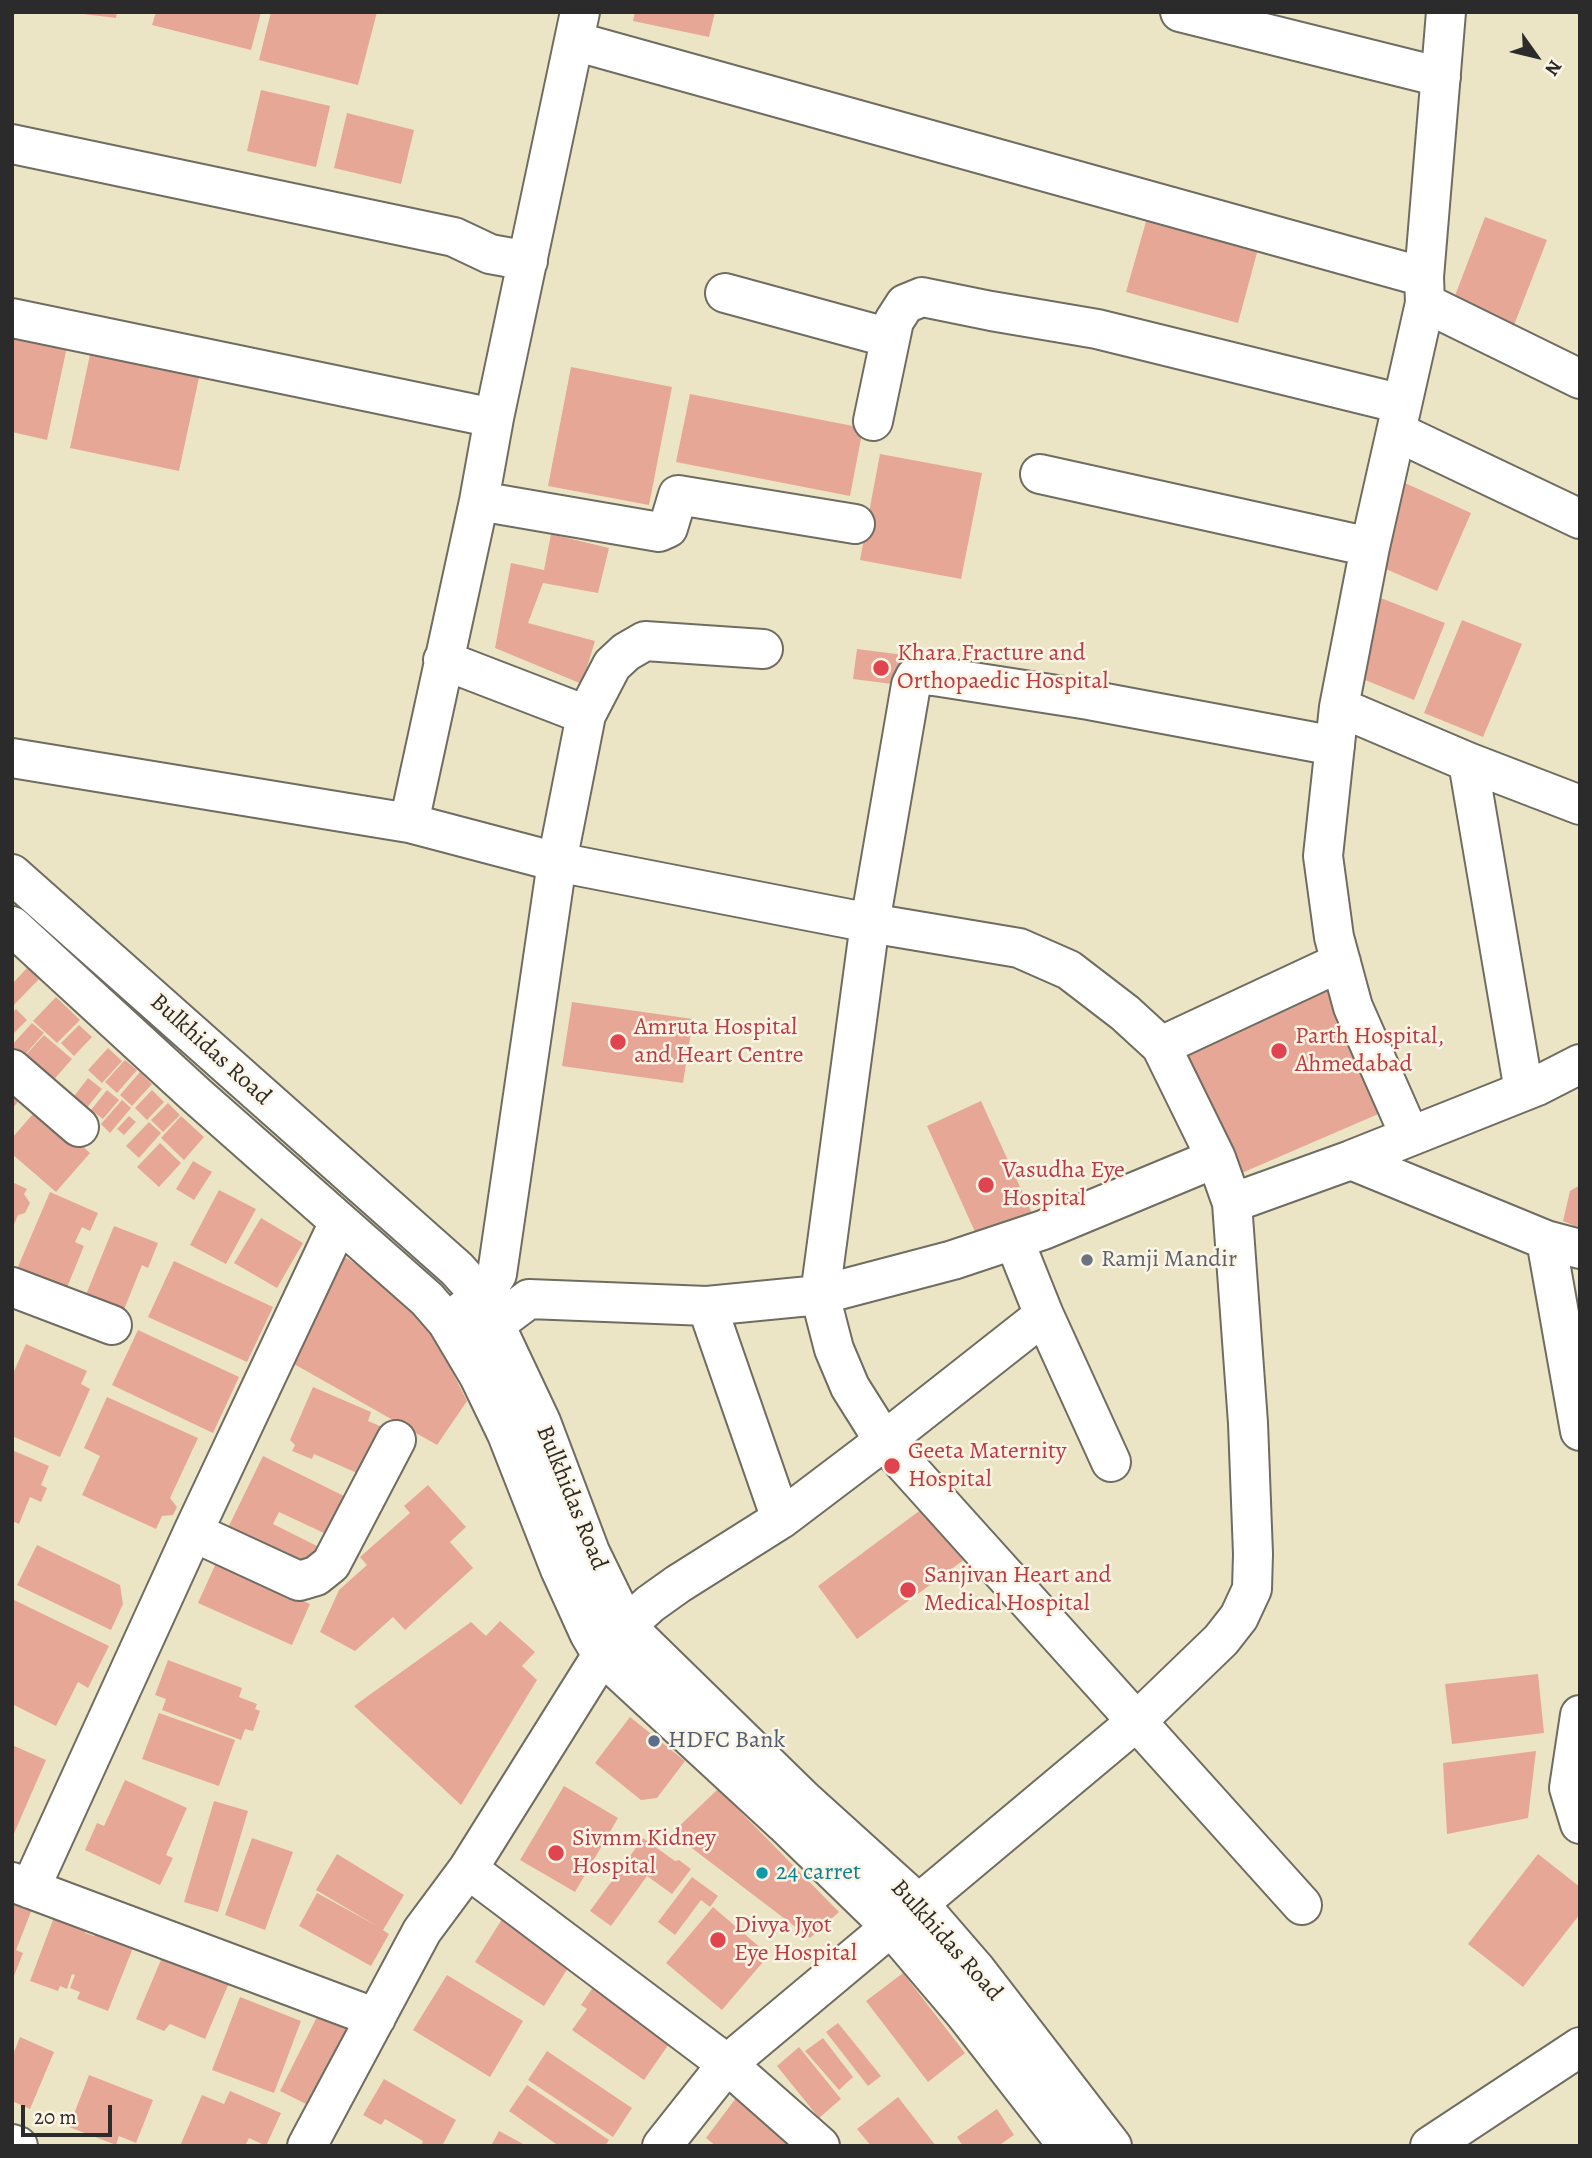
<!DOCTYPE html>
<html>
<head>
<meta charset="utf-8">
<style>
	body { margin:0 }
	#map { position:relative; width:1592px; height:2158px; overflow:hidden; background:#ece5c5; font-family:Alegreya,serif }
	canvas { display:block }
	.frame { position:absolute; inset:0; border:14px solid #2b2b2b; pointer-events:none }
	.north { position:absolute; left:1501px; top:21px; width:70px; height:70px; -webkit-text-stroke:5px #fcf5e5; paint-order:stroke; rotate:124deg; font-size:19px; font-weight:700; line-height:28px; text-align:center; color:#2b2b2b }
	.north::after { content:''; display:block; margin:auto; width:24px; height:32px; background:#2b2b2b; clip-path:polygon(50% 0,100% 100%,50% 72%,0 100%) }
	.scale { position:absolute; left:21px; top:2105px; width:91px; height:32px; box-sizing:border-box; border:4px solid #2b2b2b; border-top:0; padding-left:9px; font-size:21px; line-height:24px; white-space:nowrap; color:#2b2b2b; -webkit-text-stroke:5px #fcf5e5; paint-order:stroke }
</style>
</head>
<body>
<div id="map">
<canvas width="1592" height="2158"></canvas>
<div class="frame"></div>
<div class="north">N</div>
<div class="scale">20 m</div>
</div>
<script>
const ctx = document.querySelector('canvas').getContext('2d');
ctx.lineJoin = 'round';
function fill(path, color) {
  ctx.fillStyle = color;
  ctx.fill(path, 'evenodd');
}
function poly(rows) {
  const path = new Path2D();
  for (const r of rows) {
    path.moveTo(r[0], r[1]);
    for (let i = 2; i < r.length; i += 2) path.lineTo(r[i], r[i + 1]);
  }
  return path;
}
function stroke(path, color, width, dash) {
  ctx.strokeStyle = color;
  ctx.lineWidth = width;
  ctx.lineCap = dash ? 'butt' : 'round';
  ctx.setLineDash(dash || []);
  ctx.stroke(path);
}
function drawText(font, color, halo, rows, align = 'center') {
  ctx.font = font + ' Alegreya,serif';
  ctx.lineWidth = 5;
  ctx.setLineDash([]);
  ctx.textBaseline = 'middle';
  ctx.strokeStyle = halo;
  ctx.fillStyle = color;
  for (const [text, x, y, turn = 0] of rows) {
    ctx.save();
    ctx.translate(x, y);
    ctx.rotate((+turn || 0) * Math.PI / 180);
    ctx.textAlign = isNaN(turn) ? turn : align;
    if (halo) ctx.strokeText(text, 0, 0);
    ctx.fillText(text, 0, 0);
    ctx.restore();
  }
}
fill(poly([
	[84,12,117,12,116,18,83,14],
	[156,12,261,12,251,50,152,25],
	[271,12,377,12,358,85,259,60],
	[635,12,715,12,709,37,633,21],
	[261,90,330,106,316,167,247,151],
	[347,113,414,130,401,184,334,168],
	[1485,217,1547,240,1514,325,1453,301],
	[1147,218,1258,249,1238,323,1126,292],
	[12,330,68,342,47,440,12,432],
	[91,350,200,373,179,471,70,448],
	[571,367,672,387,649,505,548,486],
	[690,394,863,428,850,496,676,462],
	[880,454,982,473,961,579,860,560],
	[1405,483,1471,513,1437,591,1381,567],
	[551,534,609,548,598,593,543,583,528,623,595,641,582,684,495,648,511,563,544,570],
	[1373,595,1445,623,1414,700,1353,675],
	[1462,620,1522,644,1483,737,1424,713],
	[857,649,904,655,900,685,853,679],
	[28,967,40,978,12,1007,12,984],
	[1327,982,1383,1112,1237,1175,1181,1046],
	[56,997,80,1020,57,1043,33,1021],
	[572,1002,693,1019,683,1083,562,1066],
	[16,1009,27,1020,12,1035,12,1013],
	[32,1023,44,1033,22,1058,12,1049,12,1045],
	[79,1025,92,1037,74,1056,61,1043],
	[44,1035,72,1059,50,1084,22,1059],
	[108,1048,122,1061,102,1083,88,1070],
	[125,1060,137,1070,117,1093,105,1082],
	[140,1072,152,1084,132,1106,120,1095],
	[88,1078,102,1089,85,1110,72,1099],
	[107,1090,119,1100,103,1119,91,1110],
	[152,1090,164,1102,147,1120,135,1108],
	[12,1091,21,1098,12,1109],
	[122,1100,131,1108,110,1133,101,1124],
	[981,1101,1035,1220,981,1245,927,1126],
	[168,1103,180,1115,163,1132,151,1120],
	[39,1107,90,1153,56,1192,12,1154,12,1138],
	[129,1116,136,1122,124,1135,117,1129],
	[181,1116,204,1137,184,1160,161,1138],
	[149,1122,161,1133,139,1158,126,1146],
	[160,1143,181,1163,159,1187,137,1167],
	[193,1161,212,1172,194,1200,176,1189],
	[12,1182,27,1189,24,1194,30,1203,25,1213,18,1215,12,1229],
	[1580,1185,1580,1228,1563,1221,1570,1191],
	[219,1190,256,1209,226,1264,190,1245],
	[50,1192,98,1213,90,1231,82,1227,75,1242,84,1246,63,1297,14,1276],
	[261,1218,303,1243,277,1288,234,1263],
	[114,1226,158,1243,148,1268,142,1265,123,1312,85,1297],
	[339,1253,419,1305,467,1401,437,1445,294,1364],
	[174,1261,273,1307,247,1362,148,1317],
	[138,1330,239,1377,213,1433,112,1385],
	[26,1344,87,1371,81,1384,90,1389,60,1457,12,1436,12,1376],
	[313,1387,371,1412,368,1421,387,1429,373,1461,364,1457,357,1473,314,1454,312,1459,292,1451,295,1445,290,1440],
	[107,1397,198,1438,170,1498,177,1507,173,1515,162,1516,156,1529,82,1495,100,1456,84,1448],
	[12,1450,49,1466,41,1485,47,1488,41,1502,30,1497,19,1524,12,1521],
	[263,1456,344,1496,326,1534,279,1512,273,1524,323,1549,300,1578,222,1540],
	[428,1485,466,1527,450,1542,473,1568,405,1630,393,1617,355,1651,320,1632,339,1590,367,1565,360,1557,410,1513,404,1506],
	[926,1506,965,1559,857,1639,818,1586],
	[37,1545,120,1585,123,1604,111,1630,17,1585],
	[216,1563,310,1604,292,1645,198,1603],
	[12,1599,109,1646,88,1688,78,1682,56,1726,12,1704],
	[500,1621,535,1652,522,1666,537,1680,461,1805,354,1706,471,1622,486,1636],
	[168,1660,242,1688,239,1697,257,1704,255,1709,260,1711,253,1731,245,1729,241,1740,162,1710,166,1699,155,1695],
	[1538,1674,1544,1733,1452,1744,1445,1684],
	[159,1713,235,1740,219,1786,142,1759],
	[630,1717,685,1761,657,1798,641,1800,595,1763],
	[12,1745,46,1760,12,1838],
	[1536,1751,1528,1818,1447,1834,1443,1763],
	[125,1780,187,1808,166,1855,173,1858,160,1885,85,1850,97,1823,104,1826],
	[564,1786,618,1818,575,1892,520,1860],
	[718,1789,839,1912,810,1938,672,1833],
	[214,1801,248,1811,218,1912,184,1902],
	[252,1838,293,1852,265,1930,225,1915],
	[643,1838,675,1861,679,1860,691,1869,672,1894,647,1876,611,1926,590,1911],
	[337,1854,404,1895,383,1930,389,1934,371,1966,299,1926,317,1893,377,1926,316,1890],
	[1538,1854,1580,1887,1580,1914,1523,1987,1468,1944],
	[692,1877,718,1896,710,1907,701,1900,675,1935,658,1922],
	[12,1896,34,1904,16,1950,23,1953,12,1981],
	[59,1904,90,1920,85,1933,94,1936,99,1924,138,1935,108,2011,77,1999,80,1992,70,1988,75,1975,72,1974,67,1989,60,1986,58,1991,30,1981],
	[713,1907,769,1955,722,2010,666,1963],
	[504,1916,573,1960,544,2006,475,1962],
	[166,1948,232,1976,205,2039,170,2024,164,2031,136,2019],
	[903,1973,965,2053,928,2082,866,2001],
	[447,1975,523,2021,490,2077,413,2030],
	[596,1983,673,2038,644,2080,572,2030,587,2009,581,2005],
	[240,1997,301,2021,274,2093,212,2070],
	[322,2007,354,2024,312,2107,280,2091],
	[838,2023,881,2076,868,2086,826,2032],
	[20,2037,54,2052,30,2109,12,2101,12,2051,14,2052],
	[823,2038,853,2077,839,2090,805,2051],
	[799,2047,841,2099,819,2118,777,2066],
	[547,2051,632,2108,613,2137,528,2080],
	[89,2075,153,2100,136,2143,119,2136,116,2145,69,2127],
	[384,2079,456,2120,442,2146,421,2146,423,2141,385,2119,381,2125,363,2115],
	[527,2085,609,2140,605,2146,559,2146,509,2111],
	[742,2090,775,2116,768,2126,794,2146,716,2146,706,2138],
	[230,2091,281,2113,266,2146,249,2138,245,2146,180,2146,202,2095,224,2104],
	[898,2097,936,2146,871,2146,857,2129],
	[997,2109,1014,2135,998,2146,963,2146,957,2137],
	[499,2131,527,2146,491,2146]
]), '#e7a797');
const minor = poly([
	[1180,12,1441,77],
	[574,41,1424,277],
	[12,144,454,237,490,254,528,261],
	[725,293,890,338],
	[1425,303,1580,379],
	[12,318,494,418],
	[873,421,894,321,905,304,922,297,991,311,1097,329,1402,404],
	[1397,432,1580,519],
	[1040,474,1370,547],
	[479,501,659,532,668,528,678,495,855,524],
	[763,649,645,641,626,652,612,665,586,715,557,862,870,923,820,1295,834,1349,850,1387,884,1441,1044,1315],
	[443,660,586,715],
	[1339,707,1370,547,1425,303,1424,277,1446,12],
	[12,758,409,823,479,501,494,418,580,12],
	[1468,762,1524,1091],
	[409,823,557,862,497,1274,482,1297,462,1311],
	[12,874,457,1269,482,1297,541,1422,590,1552,626,1626,803,1799,919,1904,977,1971,1112,2146],
	[12,926,196,1095,427,1299,447,1322,479,1376,507,1434,560,1569,589,1633,602,1655,785,1824,892,1928,966,2015,1068,2146],
	[1161,1046,1341,962],
	[12,1069,79,1127],
	[1410,1136,1353,1007,1334,937,1323,856,1339,707,1468,762,1580,805],
	[1216,1158,1161,1046,1125,1013,1069,970,1019,948,870,923,911,685,915,677,922,675,934,676,1089,700,1335,746],
	[1351,1160,1546,1240,1580,1249],
	[1232,1203,1351,1160,1537,1086,1580,1064],
	[1014,1240,1044,1315,1111,1462],
	[1546,1240,1580,1431],
	[12,1287,112,1325],
	[781,1519,884,1441,1302,1905],
	[193,1532,299,1581,316,1576,331,1564,396,1440],
	[1580,1715,1569,1788,1580,1824],
	[468,1869,727,2064,820,2146],
	[12,1882,376,2018],
	[30,1889,193,1532,339,1222],
	[12,2144,18,2146],
	[307,2146,422,1931,468,1869,602,1655,626,1626,650,1604,678,1584,781,1519,707,1306,529,1299,474,1340],
	[662,2146,727,2064,1137,1721,1221,1640,1239,1617,1252,1589,1253,1554,1248,1423,1232,1203,1216,1158,1043,1230,953,1260,820,1295,707,1306],
	[1430,2146,1580,2047]
]);
stroke(minor, '#6f6c61', 42);
stroke(minor, '#fff', 38);
for (const [x, y, r, color] of [
	[881,668,9,"#e0444e"],
	[618,1042,9,"#e0444e"],
	[1279,1051,9,"#e0444e"],
	[986,1185,9,"#e0444e"],
	[1087,1260,7,"#6b7280"],
	[892,1466,9,"#e0444e"],
	[908,1590,9,"#e0444e"],
	[654,1741,7,"#5c6f8a"],
	[556,1853,9,"#e0444e"],
	[762,1873,7,"#0f9aa8"],
	[718,1940,9,"#e0444e"]
]) {
  const dot = new Path2D();
  dot.arc(x, y, r, 0, 2 * Math.PI);
  ctx.fillStyle = color;
  ctx.fill(dot);
  stroke(dot, '#fcf5e5', 2.5);
}
drawText('24px', '#be3a42', '#fcf5e5', [
	["Khara Fracture and",897,654],
	["Orthopaedic Hospital",897,682],
	["Amruta Hospital",634,1028],
	["and Heart Centre",634,1056],
	["Parth Hospital,",1295,1037],
	["Ahmedabad",1295,1065],
	["Vasudha Eye",1002,1171],
	["Hospital",1002,1199],
	["Geeta Maternity",908,1452],
	["Hospital",908,1480],
	["Sanjivan Heart and",924,1576],
	["Medical Hospital",924,1604],
	["Sivmm Kidney",572,1839],
	["Hospital",572,1867],
	["Divya Jyot",734,1926],
	["Eye Hospital",734,1954]
], 'left');
drawText('24px', '#2b2b2b', '#fcf5e5', [
	["Bulkhidas Road",210,1050,42],
	["Bulkhidas Road",571,1498,68],
	["Bulkhidas Road",946,1941,48]
]);
drawText('24px', '#5b616d', '#fcf5e5', [
	["Ramji Mandir",1101,1260]
], 'left');
drawText('24px', '#4e5e75', '#fcf5e5', [
	["HDFC Bank",668,1741]
], 'left');
drawText('24px', '#0d838f', '#fcf5e5', [
	["24 carret",776,1873]
], 'left');
</script>
</body>
</html>
